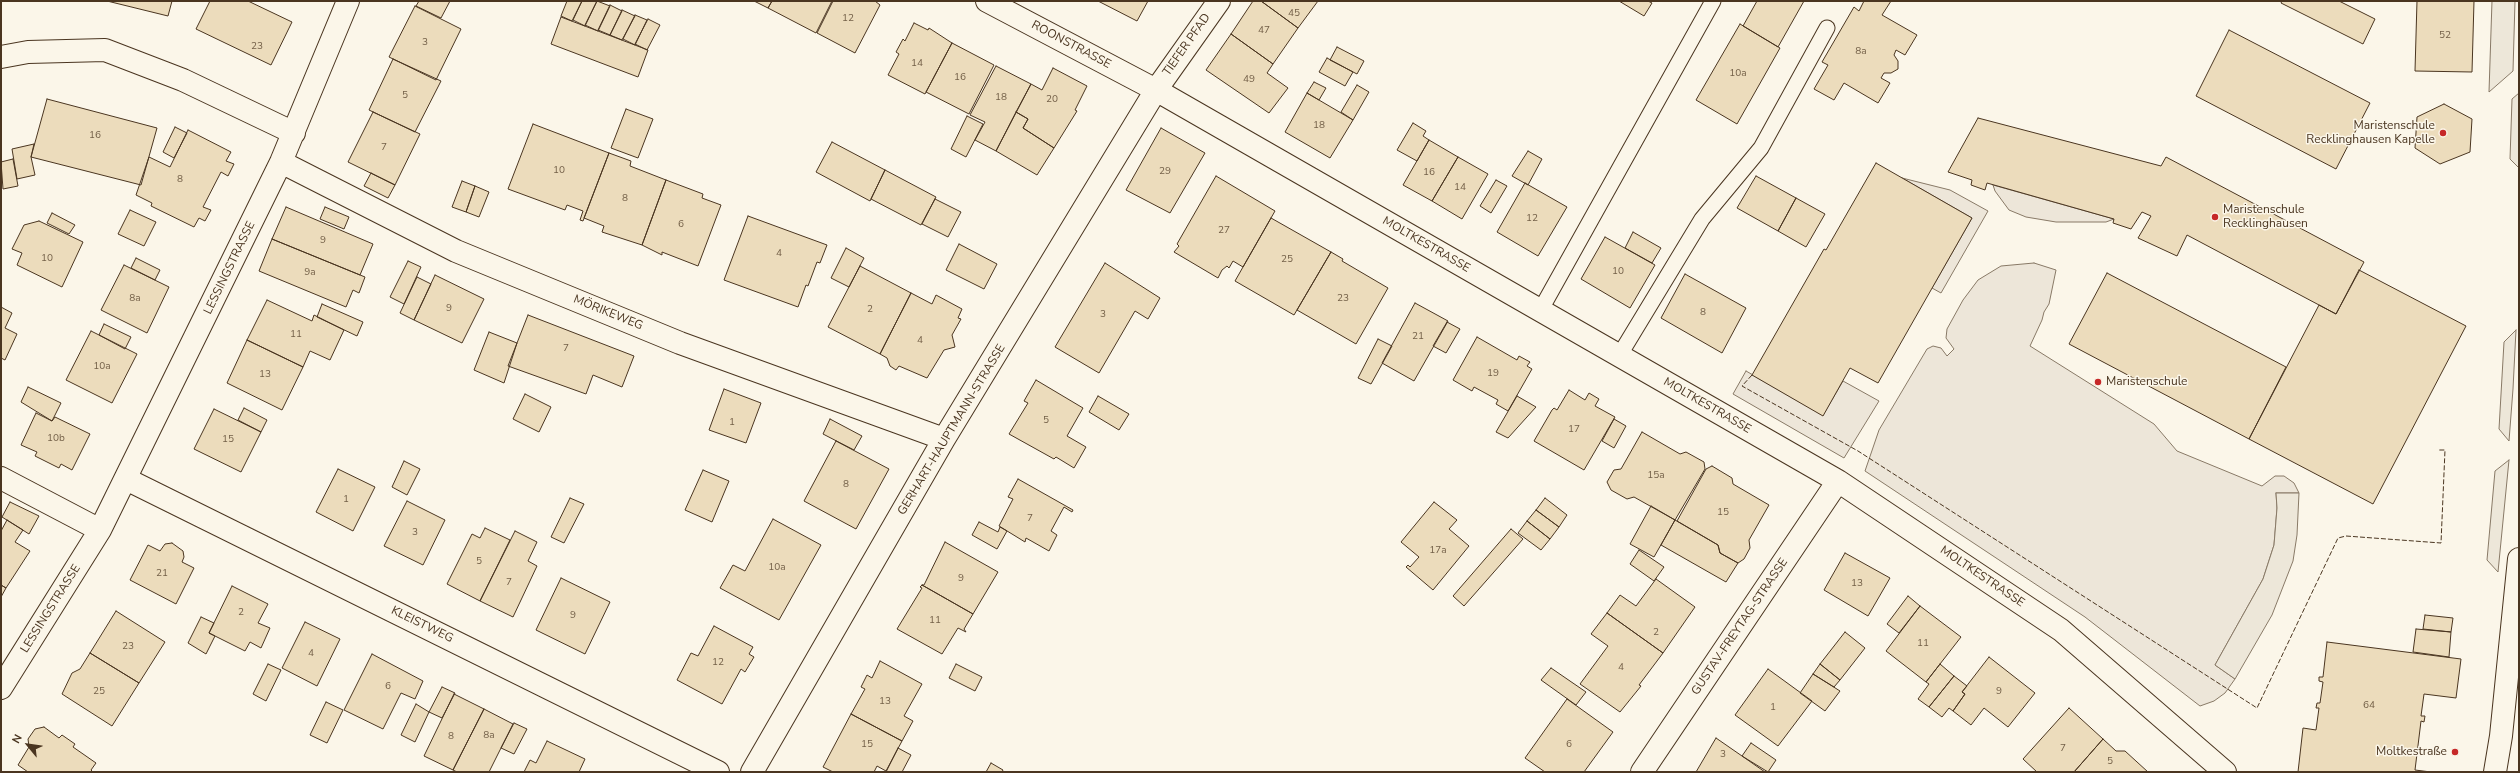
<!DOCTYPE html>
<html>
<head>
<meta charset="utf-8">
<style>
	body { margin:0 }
	#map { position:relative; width:2520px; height:773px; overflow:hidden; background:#fbf6e9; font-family:"Nunito Sans",sans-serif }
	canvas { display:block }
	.frame { position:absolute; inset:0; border:2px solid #4a3520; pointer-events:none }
	.north { position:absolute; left:8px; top:725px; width:40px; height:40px; -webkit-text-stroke:3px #fbf6e9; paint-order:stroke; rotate:299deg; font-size:11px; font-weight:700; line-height:16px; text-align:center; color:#4a3520 }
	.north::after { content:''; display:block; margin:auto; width:14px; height:18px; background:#4a3520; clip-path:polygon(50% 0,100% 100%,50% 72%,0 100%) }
</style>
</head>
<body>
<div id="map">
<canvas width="2520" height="773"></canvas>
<div class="frame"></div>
<div class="north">N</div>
</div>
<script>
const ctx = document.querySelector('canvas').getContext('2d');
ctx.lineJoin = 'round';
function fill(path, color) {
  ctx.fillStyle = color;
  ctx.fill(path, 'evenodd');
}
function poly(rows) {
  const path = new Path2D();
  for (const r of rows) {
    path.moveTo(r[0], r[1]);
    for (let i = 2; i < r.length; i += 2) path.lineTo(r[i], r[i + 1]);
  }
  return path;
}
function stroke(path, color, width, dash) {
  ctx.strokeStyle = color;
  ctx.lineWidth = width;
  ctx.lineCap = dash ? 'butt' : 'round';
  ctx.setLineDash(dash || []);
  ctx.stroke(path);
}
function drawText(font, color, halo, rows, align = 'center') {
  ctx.font = font + ' "Nunito Sans",sans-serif';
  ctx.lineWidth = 3;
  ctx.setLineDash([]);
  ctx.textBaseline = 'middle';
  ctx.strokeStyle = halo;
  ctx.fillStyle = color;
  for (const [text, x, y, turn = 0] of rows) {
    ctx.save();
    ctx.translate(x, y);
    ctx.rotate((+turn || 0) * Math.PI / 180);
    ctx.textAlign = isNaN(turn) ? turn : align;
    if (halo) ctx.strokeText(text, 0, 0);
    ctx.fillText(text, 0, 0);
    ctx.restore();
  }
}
const green = poly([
	[1902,178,1950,190,1988,211,1941,293,1932,288,1972,218,1902,178],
	[1993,185,2114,219,2106,222,2056,222,2026,217,2009,210,1995,191,1993,185],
	[2034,263,2056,270,2049,304,2044,312,2042,320,2030,346,2154,424,2177,451,2262,486,2275,476,2284,476,2294,483,2299,493,2276,493,2277,508,2274,545,2263,579,2215,665,2235,679,2225,693,2214,701,2200,706,2085,617,1865,471,1879,430,1927,349,1933,346,1941,348,1947,356,1954,349,1946,338,1947,329,1963,300,1978,280,2001,266,2034,263],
	[1746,371,1823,415,1843,381,1879,401,1844,458,1733,394,1746,371]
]);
fill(green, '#ede6d9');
stroke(green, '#887966', 1);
const parking = poly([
	[2492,1,2515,1,2513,71,2489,92,2492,1],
	[2519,93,2519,168,2510,159,2512,99,2519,93],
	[2516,330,2513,389,2509,441,2499,429,2504,342,2516,330],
	[2509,460,2498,572,2487,560,2495,471,2509,460],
	[2276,493,2299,493,2297,535,2293,561,2272,615,2235,679,2215,665,2263,579,2274,545,2277,508,2276,493]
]);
fill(parking, '#ede7d9');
stroke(parking, '#887966', 1);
const building = poly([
	[107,1,172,1,168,16,107,1],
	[210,1,248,1,292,22,271,65,196,29,210,1],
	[419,1,450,1,441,18,416,6,419,1],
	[567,1,582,1,572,21,561,16,567,1],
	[582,1,597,1,585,26,573,20,582,1],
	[597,1,610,6,598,31,585,25,597,1],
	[754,1,772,1,768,8,754,1],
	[772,1,832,1,816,33,768,8,772,1],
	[833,1,875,1,880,5,855,53,817,33,833,1],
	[1098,1,1148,1,1137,21,1098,1],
	[1253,1,1261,1,1298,28,1273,64,1231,34,1253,1],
	[1261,1,1318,1,1298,28,1261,1],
	[1619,1,1648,1,1652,3,1644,16,1619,1],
	[1757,1,1804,1,1778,47,1743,26,1757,1],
	[1864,1,1891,1,1882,15,1917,35,1905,55,1896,50,1894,55,1898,61,1898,69,1891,73,1884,73,1881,78,1890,83,1878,103,1844,83,1834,100,1814,89,1828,65,1822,62,1854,7,1859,11,1864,1],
	[2282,1,2339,1,2375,19,2363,44,2281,3,2282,1],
	[2417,1,2474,1,2472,72,2415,71,2417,1],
	[610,5,622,11,610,35,598,30,610,5],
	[415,6,461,29,436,80,389,57,415,6],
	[622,10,635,16,622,40,610,35,622,10],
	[635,15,647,20,635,45,623,39,635,15],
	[561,17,648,50,638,77,551,44,561,17],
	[648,19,660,25,647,50,635,44,648,19],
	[914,23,928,30,929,28,952,43,925,94,888,75,899,54,896,52,903,39,905,41,914,23],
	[1740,24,1780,48,1737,124,1696,100,1740,24],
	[2229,30,2370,103,2336,169,2196,96,2229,30],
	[1231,34,1273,64,1267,73,1288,88,1269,113,1206,70,1231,34],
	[952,43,994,65,969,114,926,92,952,43],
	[1337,47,1364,61,1357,74,1330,60,1337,47],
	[1327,58,1353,72,1345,86,1319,72,1327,58],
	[393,59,441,81,415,132,369,110,393,59],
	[996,66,1031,84,996,151,975,140,985,122,970,115,996,66],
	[1053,68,1087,86,1075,110,1077,111,1054,148,1023,128,1028,119,1016,112,1031,84,1042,90,1053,68],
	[1314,82,1326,88,1319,100,1307,93,1314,82],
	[1357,85,1369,92,1353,120,1341,112,1357,85],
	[1307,93,1353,120,1330,158,1285,132,1307,93],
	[47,99,157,128,141,185,31,157,47,99],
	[2444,104,2472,119,2470,152,2440,164,2415,148,2417,117,2444,104],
	[626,109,653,119,638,158,611,148,626,109],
	[373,112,420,134,395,185,348,162,373,112],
	[1016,112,1028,119,1023,128,1054,148,1037,175,996,151,1016,112],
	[967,116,983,124,966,157,951,149,967,116],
	[1978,118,2161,166,2166,157,2364,262,2336,314,2187,235,2177,256,2138,238,2151,216,2142,212,2131,229,2113,223,2114,219,1987,183,1985,190,1971,185,1972,180,1948,172,1978,118],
	[1413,123,1426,131,1423,136,1429,140,1417,161,1397,150,1413,123],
	[533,124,609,153,583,221,580,220,583,211,567,205,565,210,508,189,533,124],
	[175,127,187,133,174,158,163,152,175,127],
	[1161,128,1205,153,1170,213,1126,190,1161,128],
	[188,130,231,152,226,161,234,164,228,176,221,172,203,207,211,210,205,221,199,218,194,227,151,206,152,203,136,195,149,157,170,167,188,130],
	[1429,140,1458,157,1432,201,1403,185,1429,140],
	[832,142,885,170,870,201,816,172,832,142],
	[34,144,31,157,35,175,17,179,12,149,34,144],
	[1528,151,1542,159,1528,185,1512,176,1528,151],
	[609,153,631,161,630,166,666,180,642,245,602,232,604,226,584,218,609,153],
	[1458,157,1488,174,1462,219,1432,201,1458,157],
	[13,159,18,186,3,189,1,162,13,159],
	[1876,163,1972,218,1878,383,1850,368,1823,416,1752,375,1824,249,1826,250,1876,163],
	[885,170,936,197,921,225,871,199,885,170],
	[371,173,395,185,388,198,364,186,371,173],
	[1216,176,1275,211,1243,267,1233,261,1229,268,1227,266,1222,270,1218,278,1174,252,1179,246,1177,244,1216,176],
	[1756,176,1796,198,1778,231,1737,208,1756,176],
	[666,180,703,194,702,198,721,205,698,266,662,252,662,255,642,245,666,180],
	[1496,180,1507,186,1491,213,1480,206,1496,180],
	[462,181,475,186,466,212,452,207,462,181],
	[1525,183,1567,207,1538,256,1497,232,1525,183],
	[475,186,489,192,479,217,466,212,475,186],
	[1796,198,1825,214,1806,247,1778,231,1796,198],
	[935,199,961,212,948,237,922,224,935,199],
	[286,207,373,244,360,275,272,239,286,207],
	[325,207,349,217,344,229,320,219,325,207],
	[130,210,156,222,144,246,118,234,130,210],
	[52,213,75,225,69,234,47,223,52,213],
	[748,216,827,245,820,263,817,262,808,286,806,285,798,307,724,280,748,216],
	[1271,218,1331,252,1294,315,1235,281,1271,218],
	[39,221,83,242,62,287,17,265,22,253,12,249,24,225,39,221],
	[1633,232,1661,248,1652,263,1625,248,1633,232],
	[1605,237,1655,265,1630,308,1581,279,1605,237],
	[272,239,365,277,359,293,353,290,346,307,259,271,272,239],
	[959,244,997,264,984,289,946,270,959,244],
	[846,248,864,258,849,287,831,278,846,248],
	[1331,252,1343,259,1342,261,1388,288,1356,344,1297,310,1331,252],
	[136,258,160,270,155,280,131,268,136,258],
	[408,261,421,267,404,304,390,297,408,261],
	[1105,263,1160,298,1148,319,1135,311,1099,373,1055,347,1105,263],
	[124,265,169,287,147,333,101,310,124,265],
	[860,266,911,293,880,354,828,327,860,266],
	[2359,270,2466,326,2373,504,2249,439,2319,305,2336,314,2359,270],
	[2107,273,2286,367,2249,439,2069,344,2107,273],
	[1685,274,1746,308,1722,353,1661,318,1685,274],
	[435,275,484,299,462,343,414,320,435,275],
	[417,277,431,284,414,320,400,313,417,277],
	[911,293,932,304,936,295,962,309,958,318,961,319,952,335,955,347,944,350,927,378,899,366,896,370,890,366,887,358,880,354,911,293],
	[267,300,312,321,314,315,344,330,330,360,310,351,303,367,247,340,267,300],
	[1415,303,1448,321,1414,381,1382,363,1415,303],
	[322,304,363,322,357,336,317,317,322,304],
	[1,307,12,313,5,328,17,334,5,360,1,358,1,307],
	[528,315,634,356,622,387,593,375,586,394,508,366,528,315],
	[1447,322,1460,329,1446,353,1433,346,1447,322],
	[104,324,131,337,125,349,99,335,104,324],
	[91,331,137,354,112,403,66,380,91,331],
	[489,332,517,343,504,383,474,370,489,332],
	[1477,337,1517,360,1519,356,1530,362,1527,366,1532,369,1508,411,1496,404,1498,400,1474,387,1472,391,1453,380,1477,337],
	[1378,339,1392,346,1371,384,1358,378,1378,339],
	[247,340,303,367,282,410,227,383,247,340],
	[1036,380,1083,408,1067,436,1086,447,1074,468,1056,457,1054,459,1009,434,1028,403,1024,401,1036,380],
	[28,387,61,403,52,421,21,402,28,387],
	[724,389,761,403,746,443,709,430,724,389],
	[1569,390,1585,400,1589,393,1599,399,1595,406,1615,417,1584,470,1534,441,1552,410,1554,408,1557,410,1569,390],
	[525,394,551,407,539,432,513,419,525,394],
	[1098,396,1129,414,1119,430,1089,412,1098,396],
	[1517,396,1536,407,1508,438,1496,432,1517,396],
	[244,408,267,420,261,432,238,420,244,408],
	[214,409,261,432,241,472,194,449,214,409],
	[36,413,52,421,55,417,90,434,72,470,61,464,59,468,35,456,37,452,21,445,36,413],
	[830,419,862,436,854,450,823,434,830,419],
	[1614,419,1626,426,1614,448,1602,441,1614,419],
	[1642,432,1680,454,1686,452,1704,462,1705,469,1675,520,1634,497,1627,499,1611,490,1607,482,1614,470,1621,469,1642,432],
	[836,441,889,469,856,529,804,501,836,441],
	[404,461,420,469,407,495,392,487,404,461],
	[1712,466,1732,478,1733,484,1769,505,1749,540,1750,548,1744,559,1738,563,1720,553,1718,545,1677,521,1706,469,1712,466],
	[338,469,375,487,353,531,316,512,338,469],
	[703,470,729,481,712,522,685,510,703,470],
	[1018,479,1073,510,1072,512,1064,507,1051,531,1057,535,1049,551,1026,538,1025,542,999,526,1013,499,1008,497,1018,479],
	[570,498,584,504,564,543,551,537,570,498],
	[1545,498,1567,515,1559,527,1536,510,1545,498],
	[407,501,445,520,423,565,384,546,407,501],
	[10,502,39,516,29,534,2,517,10,502],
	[1434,502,1457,520,1449,529,1469,546,1433,590,1406,567,1408,565,1410,567,1419,557,1401,542,1434,502],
	[1651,506,1675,520,1654,557,1630,544,1651,506],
	[1536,510,1559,527,1550,539,1527,521,1536,510],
	[773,519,821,545,779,620,720,588,733,565,745,571,773,519],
	[7,520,23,530,15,542,30,551,6,588,1,585,1,531,7,520],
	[1675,520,1718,545,1720,553,1738,563,1726,582,1661,545,1675,520],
	[1527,521,1550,539,1541,550,1518,533,1527,521],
	[979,522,998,532,1000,527,1007,531,997,549,972,535,979,522],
	[485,528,510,540,480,601,447,584,472,534,480,538,485,528],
	[1511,529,1523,539,1464,606,1453,596,1511,529],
	[515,531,537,542,528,561,537,566,513,617,480,601,515,531],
	[945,542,998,572,973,614,922,585,924,585,945,542],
	[172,543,183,551,184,557,182,562,194,568,176,604,130,580,148,545,160,551,165,544,172,543],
	[1639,550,1664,567,1654,581,1630,564,1639,550],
	[1845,553,1890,578,1868,616,1824,590,1845,553],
	[561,578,610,602,585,654,536,630,561,578],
	[1656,579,1695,607,1663,653,1607,613,1620,595,1636,606,1656,579],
	[1,585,6,588,1,597,1,585],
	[922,585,973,614,964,629,966,632,958,628,942,654,897,629,922,588,920,587,922,585],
	[232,586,268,604,258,623,270,628,261,648,250,642,245,651,209,633,232,586],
	[1908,596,1920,606,1899,633,1887,624,1908,596],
	[1920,606,1961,637,1926,682,1886,651,1920,606],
	[116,611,165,642,139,683,90,653,116,611],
	[1607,613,1663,653,1639,685,1641,686,1620,712,1580,684,1608,646,1591,634,1607,613],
	[2425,615,2453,618,2451,632,2423,629,2425,615],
	[201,617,214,623,209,633,215,636,206,654,188,643,201,617],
	[305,622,340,639,317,686,282,668,305,622],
	[714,626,753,647,749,654,754,657,745,672,741,669,722,704,677,680,691,653,698,656,714,626],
	[2416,629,2451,632,2449,657,2413,652,2416,629],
	[1845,632,1865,648,1840,680,1820,664,1845,632],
	[2327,642,2461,659,2456,698,2424,694,2421,716,2425,716,2424,722,2421,721,2415,770,2431,772,2298,772,2303,728,2316,730,2319,708,2316,708,2317,703,2320,703,2323,682,2319,681,2319,677,2323,677,2327,642],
	[90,653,139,683,112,726,62,694,72,673,80,669,90,653],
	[372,654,423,681,415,699,401,693,383,729,344,710,372,654],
	[1989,657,2035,693,2008,727,1984,708,1971,725,1953,711,1965,694,1962,692,1989,657],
	[880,661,922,684,904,716,913,721,902,741,851,714,865,689,861,687,867,675,872,678,880,661],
	[268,664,281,670,266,701,253,694,268,664],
	[956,664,982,677,975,691,949,678,956,664],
	[1820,664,1840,680,1834,687,1813,674,1820,664],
	[1940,664,1954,676,1929,707,1918,699,1929,684,1926,682,1940,664],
	[1551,668,1586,692,1576,705,1541,680,1551,668],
	[1768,669,1812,701,1778,746,1735,715,1768,669],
	[1813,674,1840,691,1825,711,1800,693,1813,674],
	[1954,676,1967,686,1962,692,1965,694,1953,711,1949,708,1942,717,1929,707,1954,676],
	[442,687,455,693,442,718,429,712,442,687],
	[454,694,484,709,453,770,424,756,454,694],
	[1567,699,1613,732,1584,772,1545,772,1525,758,1567,699],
	[326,702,343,710,327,743,310,735,326,702],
	[416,704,429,712,415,742,401,735,416,704],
	[2069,708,2103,739,2074,772,2037,772,2023,759,2069,708],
	[484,709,513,724,489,772,457,772,453,770,484,709],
	[851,714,902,741,886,771,877,766,874,772,833,772,823,767,851,714],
	[514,723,527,729,514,754,501,748,514,723],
	[44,727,59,738,62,735,75,744,73,747,96,763,91,770,93,772,28,772,18,765,29,747,28,739,35,729,44,727],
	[1716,738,1742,756,1765,772,1696,772,1716,738],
	[2103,739,2116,751,2125,751,2148,772,2074,772,2103,739],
	[547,741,585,759,579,772,524,772,530,760,536,763,547,741],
	[1751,743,1776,760,1768,772,1742,756,1751,743],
	[898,748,911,755,902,772,886,772,898,748],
	[991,763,1003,770,1002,772,986,772,991,763]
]);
fill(building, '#ecdcbc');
stroke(building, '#4a3520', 1);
const service = poly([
	[1540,311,1713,1],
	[1619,356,1702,219,1761,148,1827,28]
]);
const minor = poly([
	[987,1,1156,90,1838,481,2061,630,2225,772],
	[1,57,28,52,105,50,183,80,294,133],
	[281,162,456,251,680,343,944,439],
	[1,478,100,530],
	[126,479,718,772],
	[1,688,100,530,281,162,348,1],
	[752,772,944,439,1156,90,1219,1],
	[1642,772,1838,481]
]);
const secondary = poly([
	[2495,772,2501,736,2519,559]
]);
stroke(service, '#4a3520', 17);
stroke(minor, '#4a3520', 24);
stroke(secondary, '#4a3520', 24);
stroke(service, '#fbf6e9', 15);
stroke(minor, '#fbf6e9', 22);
stroke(secondary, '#fbf6e9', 22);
stroke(poly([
	[1752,375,1742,386,1858,451,2257,708,2338,538,2346,536,2441,543,2445,450,2438,450]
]), '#4a3520', 1, [5, 2]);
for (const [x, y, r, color] of [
	[2443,133,4,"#c62828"],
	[2215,217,4,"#c62828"],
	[2098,382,4,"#c62828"],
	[2455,752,4,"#c62828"]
]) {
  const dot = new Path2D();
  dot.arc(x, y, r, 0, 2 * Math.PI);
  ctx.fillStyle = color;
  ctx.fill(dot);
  stroke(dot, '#fbf6e9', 1.5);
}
drawText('10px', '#725f47', null, [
	["45",1294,14],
	["12",848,19],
	["47",1264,31],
	["52",2445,36],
	["3",425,43],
	["23",257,47],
	["8a",1861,52],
	["14",917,64],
	["10a",1738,74],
	["16",960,78],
	["49",1249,80],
	["5",405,96],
	["18",1001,98],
	["20",1052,100],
	["18",1319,126],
	["16",95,136],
	["7",384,148],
	["10",559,171],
	["29",1165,172],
	["16",1429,173],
	["8",180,180],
	["14",1460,188],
	["8",625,199],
	["12",1532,219],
	["6",681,225],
	["27",1224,231],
	["9",323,241],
	["4",779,254],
	["10",47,259],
	["25",1287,260],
	["10",1618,272],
	["9a",310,273],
	["8a",135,299],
	["23",1343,299],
	["9",449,309],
	["2",870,310],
	["8",1703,313],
	["3",1103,315],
	["11",296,335],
	["21",1418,337],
	["4",920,341],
	["7",566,349],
	["10a",102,367],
	["19",1493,374],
	["13",265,375],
	["5",1046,421],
	["1",732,423],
	["17",1574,430],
	["10b",56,439],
	["15",228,440],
	["15a",1656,476],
	["8",846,485],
	["1",346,500],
	["15",1723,513],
	["7",1030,519],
	["3",415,533],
	["17a",1438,551],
	["5",479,562],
	["10a",777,568],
	["21",162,574],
	["9",961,579],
	["7",509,583],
	["13",1857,584],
	["2",241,613],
	["9",573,616],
	["11",935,621],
	["2",1656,633],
	["11",1923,644],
	["23",128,647],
	["4",311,654],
	["12",718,663],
	["4",1621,668],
	["6",388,687],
	["25",99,692],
	["9",1999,692],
	["13",885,702],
	["64",2369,706],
	["1",1773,708],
	["8a",489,736],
	["8",451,737],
	["15",867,745],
	["6",1569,745],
	["7",2063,749],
	["3",1723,755],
	["5",2110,762]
]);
drawText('12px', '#4a3520', '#fbf6e9', [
	["ROONSTRASSE",1071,45,28],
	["TIEFER PFAD",1187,45,-55],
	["MOLTKESTRASSE",1426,245,30],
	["LESSINGSTRASSE",230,268,-64],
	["MÖRIKEWEG",608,313,22],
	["MOLTKESTRASSE",1707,406,30],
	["GERHART-HAUPTMANN-STRASSE",952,430,-59],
	["MOLTKESTRASSE",1982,577,34],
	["LESSINGSTRASSE",51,609,-58],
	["KLEISTWEG",422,625,26],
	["GUSTAV-FREYTAG-STRASSE",1740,627,-56]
]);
drawText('12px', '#4a3520', '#fbf6e9', [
	["Maristenschule",2435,126],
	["Recklinghausen Kapelle",2435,140],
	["Maristenschule",2223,210,"left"],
	["Recklinghausen",2223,224,"left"],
	["Maristenschule",2106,382,"left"],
	["Moltkestraße",2447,752]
], 'right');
</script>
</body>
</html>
